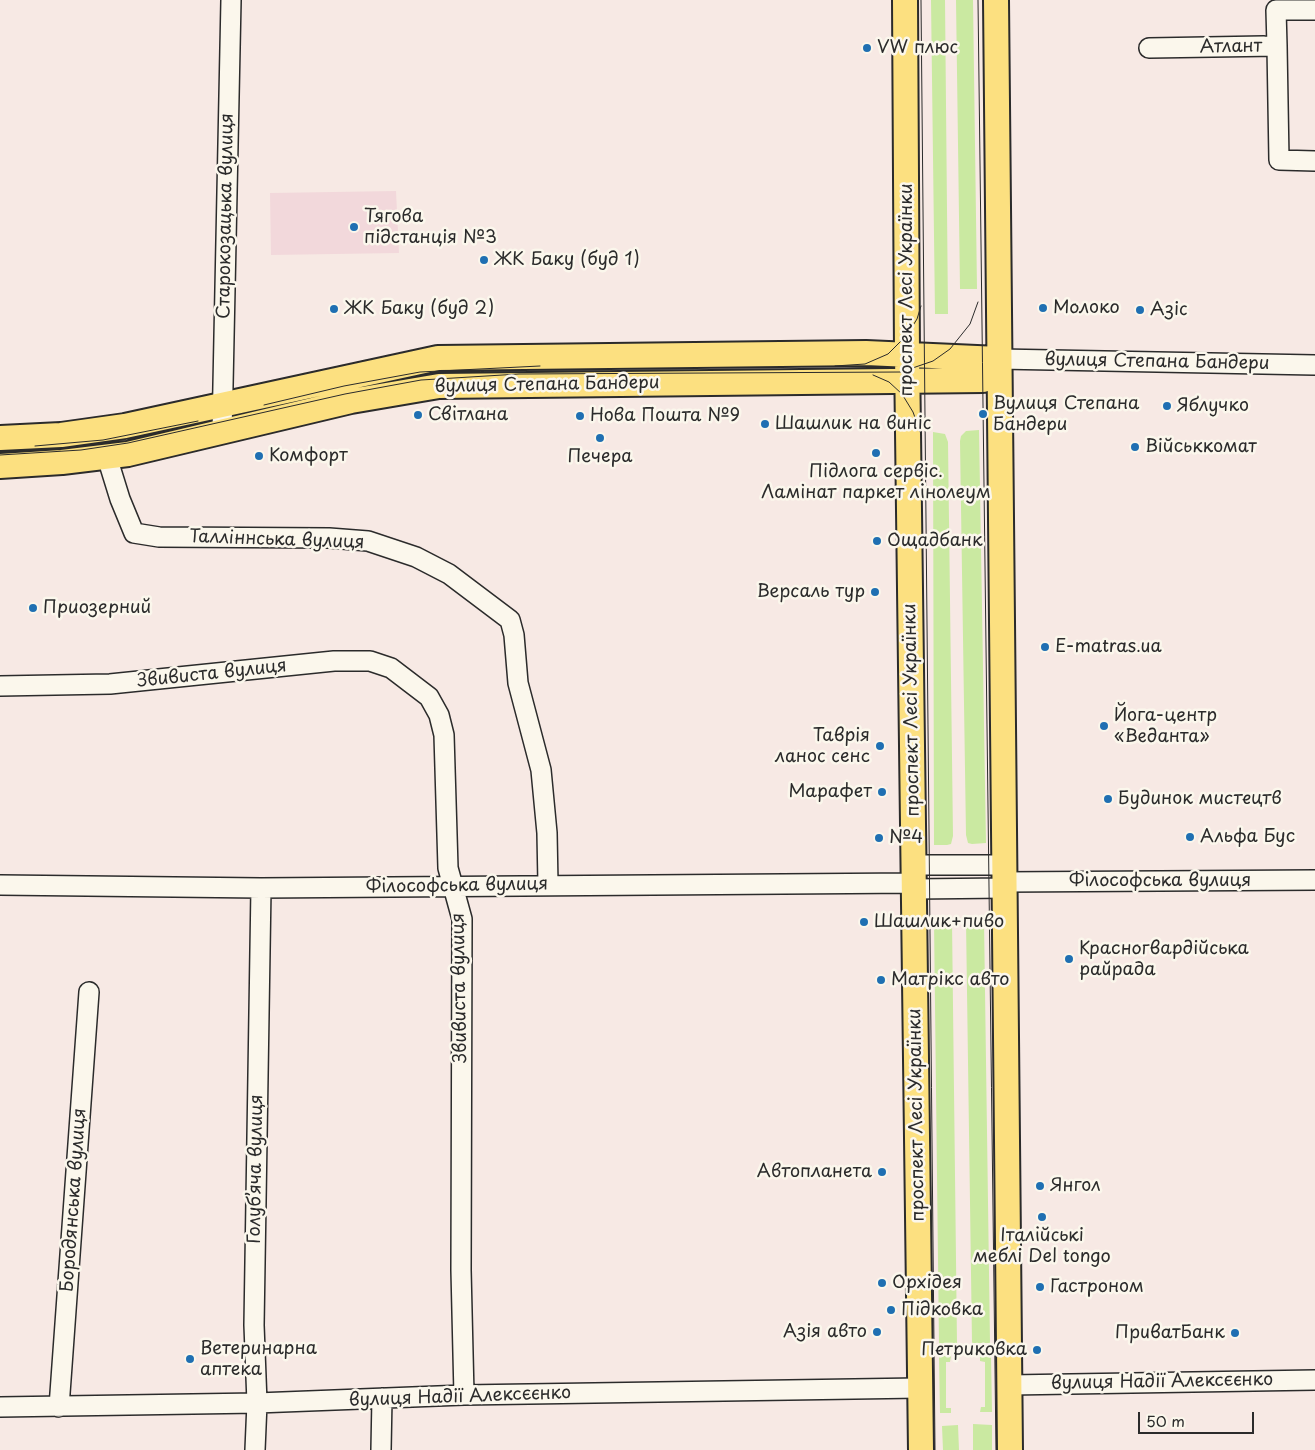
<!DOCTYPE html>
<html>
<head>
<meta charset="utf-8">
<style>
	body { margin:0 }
	#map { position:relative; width:1315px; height:1450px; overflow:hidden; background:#f7e9e4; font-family:"Playpen Sans",sans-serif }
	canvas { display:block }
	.scale { position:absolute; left:1138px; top:1412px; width:116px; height:22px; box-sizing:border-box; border:2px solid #2b2b2b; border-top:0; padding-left:6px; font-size:15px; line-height:18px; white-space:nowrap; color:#2b2b2b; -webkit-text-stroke:4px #fbf7ec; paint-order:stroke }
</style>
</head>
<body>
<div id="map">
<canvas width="1315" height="1450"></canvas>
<div class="scale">50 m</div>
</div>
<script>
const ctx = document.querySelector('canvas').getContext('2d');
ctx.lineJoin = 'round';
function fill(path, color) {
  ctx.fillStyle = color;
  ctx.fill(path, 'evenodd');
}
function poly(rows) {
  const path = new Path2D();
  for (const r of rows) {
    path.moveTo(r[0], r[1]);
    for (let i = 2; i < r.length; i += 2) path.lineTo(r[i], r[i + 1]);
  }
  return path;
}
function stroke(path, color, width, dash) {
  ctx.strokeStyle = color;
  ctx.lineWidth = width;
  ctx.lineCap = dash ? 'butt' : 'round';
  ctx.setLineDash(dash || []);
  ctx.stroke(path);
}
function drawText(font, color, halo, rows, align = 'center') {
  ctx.font = font + ' "Playpen Sans",sans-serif';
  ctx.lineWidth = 5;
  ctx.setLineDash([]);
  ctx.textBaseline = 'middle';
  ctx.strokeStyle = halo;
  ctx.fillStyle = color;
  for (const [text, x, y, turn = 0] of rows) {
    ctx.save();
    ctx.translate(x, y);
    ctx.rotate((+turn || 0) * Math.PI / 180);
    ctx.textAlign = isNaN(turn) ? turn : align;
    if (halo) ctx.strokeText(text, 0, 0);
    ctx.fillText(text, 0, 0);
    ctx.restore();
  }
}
fill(poly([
	[396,191,399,253,271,255,270,193]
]), '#f2d8db');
fill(poly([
	[931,0,945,0,948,314,935,314],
	[956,0,973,0,977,289,960,289],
	[979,430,986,843,972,844,968,843,966,835,960,441,961,436,966,431],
	[933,432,945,434,948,442,953,836,951,844,947,845,934,845],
	[984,920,990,1343,972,1343,966,921],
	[934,921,952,921,957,1344,939,1344],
	[980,1355,991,1355,992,1412,980,1412,981,1407,985,1407,985,1362,980,1361],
	[939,1356,951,1356,950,1362,946,1362,946,1408,951,1408,951,1413,940,1413],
	[973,1424,992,1425,992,1450,973,1450],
	[958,1425,959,1450,943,1450,942,1426]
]), '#cae9a1');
const minor = poly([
	[1264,46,1149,48,1277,46,1279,160,1315,161],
	[1277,46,1276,10,1315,10],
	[999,359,1315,365],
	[222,433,231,0],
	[107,457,120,499,134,533,159,537,329,538,368,541,416,557,449,574,510,620,514,635,518,683,541,770,547,833,548,884],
	[0,686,110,684,334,661,370,661,391,668,429,697,439,715,444,735,448,868,462,919,461,1270,464,1395],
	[914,865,1004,865],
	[1005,882,1315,880],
	[0,885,261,888,914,883],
	[914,889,1005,888],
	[1010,1385,1315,1380],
	[0,1407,257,1403,464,1395,919,1388],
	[59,1407,89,992],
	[255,1450,257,1403,254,1325,261,888],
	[381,1450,382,1398]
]);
const major = poly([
	[905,0,907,354,921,1450],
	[996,0,1010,1450],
	[0,438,61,435,125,426,438,358,866,353,999,359],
	[0,466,62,462,128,454,351,401,439,386,983,380,990,377,996,369,999,359]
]);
stroke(minor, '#2b2b2b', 22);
stroke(major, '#2b2b2b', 28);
stroke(minor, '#fbf7ec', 19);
stroke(major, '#fce080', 24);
stroke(poly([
	[921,0,935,1450],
	[978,0,996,1450],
	[835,366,865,364,888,354,907,335,917,319,921,306],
	[873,375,889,382,902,394,913,412,921,434],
	[264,405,344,386,420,372,540,366],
	[35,446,103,440,198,421],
	[0,455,81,450,128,443,345,394,421,380,519,374,901,372,933,361,950,349,970,324,978,302]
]), '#2b2b2b', 1);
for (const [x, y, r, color] of [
	[867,48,5,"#1f6fb2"],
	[354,227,5,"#1f6fb2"],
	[484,260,5,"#1f6fb2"],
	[1043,308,5,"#1f6fb2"],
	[334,309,5,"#1f6fb2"],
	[1140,310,5,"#1f6fb2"],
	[1167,406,5,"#1f6fb2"],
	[983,414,5,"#1f6fb2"],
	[418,415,5,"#1f6fb2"],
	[580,416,5,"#1f6fb2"],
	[765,424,5,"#1f6fb2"],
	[600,438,5,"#1f6fb2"],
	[1135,447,5,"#1f6fb2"],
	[876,453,5,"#1f6fb2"],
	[259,456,5,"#1f6fb2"],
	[877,541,5,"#1f6fb2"],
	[875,592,5,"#1f6fb2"],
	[33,608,5,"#1f6fb2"],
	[1045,647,5,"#1f6fb2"],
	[1104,726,5,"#1f6fb2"],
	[880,746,5,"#1f6fb2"],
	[882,792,5,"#1f6fb2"],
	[1108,799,5,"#1f6fb2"],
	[1190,837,5,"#1f6fb2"],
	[879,838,5,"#1f6fb2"],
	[864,922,5,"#1f6fb2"],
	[1069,959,5,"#1f6fb2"],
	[881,980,5,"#1f6fb2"],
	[882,1172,5,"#1f6fb2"],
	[1040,1186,5,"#1f6fb2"],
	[1042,1217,5,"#1f6fb2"],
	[882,1283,5,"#1f6fb2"],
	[1040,1287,5,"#1f6fb2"],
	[891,1310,5,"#1f6fb2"],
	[877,1332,5,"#1f6fb2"],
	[1235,1333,5,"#1f6fb2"],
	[1037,1350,5,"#1f6fb2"],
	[190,1359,5,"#1f6fb2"]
]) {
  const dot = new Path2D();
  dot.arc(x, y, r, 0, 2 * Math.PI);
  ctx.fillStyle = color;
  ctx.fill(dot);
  stroke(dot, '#fbf7ec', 2);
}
drawText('18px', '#2b2b2b', '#fbf7ec', [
	["Атлант",1231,47,-1],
	["Старокозацька вулиця",226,216,-89],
	["проспект Лесі Українки",907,290,-90],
	["вулиця Степана Бандери",1157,362,1],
	["вулиця Степана Бандери",547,385,-1],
	["Талліннська вулиця",277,540,2],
	["Звивиста вулиця",212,674,-6],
	["проспект Лесі Українки",912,710,-91],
	["Філософська вулиця",1160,881],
	["Філософська вулиця",457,886,-1],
	["Звивиста вулиця",460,988,-91],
	["проспект Лесі Українки",917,1115,-91],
	["Голубʼяча вулиця",256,1169,-89],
	["Бородянська вулиця",74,1200,-86],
	["вулиця Надії Алексєєнко",1162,1382,-1],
	["вулиця Надії Алексєєнко",460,1397,-2]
]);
drawText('18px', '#2b2b2b', '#fbf7ec', [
	["VW плюс",877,48],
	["Тягова",364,217],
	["пiдстанцiя №3",364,238],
	["ЖК Баку (буд 1)",494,260],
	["Молоко",1053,308],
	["ЖК Баку (буд 2)",344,309],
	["Азіс",1150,310],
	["Вулиця Степана",993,404],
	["Бандери",993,425],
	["Яблучко",1177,406],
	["Світлана",428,415],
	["Нова Пошта №9",590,416],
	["Шашлик на виніс",775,424],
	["Військкомат",1145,447],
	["Комфорт",269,456],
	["Печера",600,457,"center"],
	["Підлога сервіс.",876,472,"center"],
	["Ламінат паркет лінолеум",876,493,"center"],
	["Ощадбанк",887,541],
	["Версаль тур",865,592,"right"],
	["Приозерний",43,608],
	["E-matras.ua",1055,647],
	["Йога-центр",1114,716],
	["«Веданта»",1114,737],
	["Таврія",870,736,"right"],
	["ланос сенс",870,757,"right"],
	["Марафет",872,792,"right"],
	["Будинок мистецтв",1118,799],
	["Альфа Бус",1200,837],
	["№4",889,838],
	["Шашлик+пиво",874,922],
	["Красногвардійська",1079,949],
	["райрада",1079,970],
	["Матрікс авто",891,980],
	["Автопланета",872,1172,"right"],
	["Янгол",1050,1186],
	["Італійські",1042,1236,"center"],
	["меблі Del tongo",1042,1257,"center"],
	["Орхідея",892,1283],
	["Гастроном",1050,1287],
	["Підковка",901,1310],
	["Азія авто",867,1332,"right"],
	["ПриватБанк",1225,1333,"right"],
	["Ветеринарна",200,1349],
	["аптека",200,1370],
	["Петриковка",1027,1350,"right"]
], 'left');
</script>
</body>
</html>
